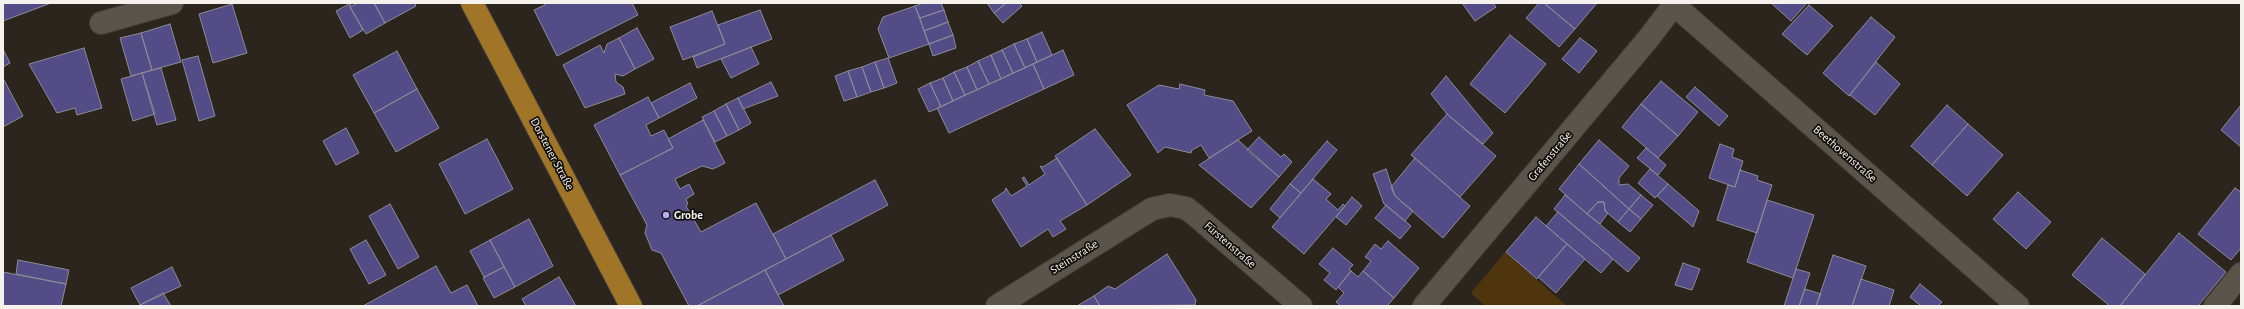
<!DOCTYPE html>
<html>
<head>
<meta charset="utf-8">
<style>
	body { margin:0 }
	#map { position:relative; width:2244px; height:309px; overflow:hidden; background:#2b251e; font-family:"Alegreya Sans",sans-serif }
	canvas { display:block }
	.frame { position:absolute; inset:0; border:4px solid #f5f1ec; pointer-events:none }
</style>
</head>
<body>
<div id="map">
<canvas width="2244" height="309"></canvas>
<div class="frame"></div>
</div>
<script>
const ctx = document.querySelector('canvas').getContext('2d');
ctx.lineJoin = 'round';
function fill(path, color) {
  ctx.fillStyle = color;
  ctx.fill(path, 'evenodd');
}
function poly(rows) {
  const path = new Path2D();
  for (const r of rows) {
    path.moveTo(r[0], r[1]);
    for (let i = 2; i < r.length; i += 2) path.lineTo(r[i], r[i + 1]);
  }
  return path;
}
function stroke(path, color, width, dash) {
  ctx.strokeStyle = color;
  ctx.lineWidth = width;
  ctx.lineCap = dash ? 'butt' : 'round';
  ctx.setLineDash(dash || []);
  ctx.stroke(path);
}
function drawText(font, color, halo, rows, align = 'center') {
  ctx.font = font + ' "Alegreya Sans",sans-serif';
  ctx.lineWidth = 3.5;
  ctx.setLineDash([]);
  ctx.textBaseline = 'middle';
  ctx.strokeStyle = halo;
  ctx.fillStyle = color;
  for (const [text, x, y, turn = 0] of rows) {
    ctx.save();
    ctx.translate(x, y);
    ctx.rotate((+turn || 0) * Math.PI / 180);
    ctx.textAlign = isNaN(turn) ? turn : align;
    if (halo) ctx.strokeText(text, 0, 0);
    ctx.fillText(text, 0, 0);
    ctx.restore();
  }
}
fill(poly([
	[1505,252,1567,306,1485,306,1471,293]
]), '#4e350e');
const building = poly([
	[3,3,51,3,3,21,3,3],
	[351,3,350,7,363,30,350,38,336,11,351,3],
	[358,3,374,3,385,23,366,34,350,7,358,3],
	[374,3,415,3,416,6,385,23,374,3],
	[544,3,632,3,638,15,557,56,534,10,545,5,544,3],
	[923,3,941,3,944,10,920,18,915,6,923,3],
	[987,3,1006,3,994,13,987,3],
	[1006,3,1019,3,1022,6,1003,23,994,13,1006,3],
	[1462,3,1493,3,1496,7,1475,21,1462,3],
	[1539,3,1544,3,1575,29,1559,47,1526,18,1539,3],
	[1544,3,1597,3,1575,29,1544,3],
	[1771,3,1807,3,1791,21,1771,3],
	[232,4,247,53,213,63,199,14,232,4],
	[1809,5,1833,26,1807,55,1782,34,1809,5],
	[915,6,929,44,889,58,878,29,883,17,915,6],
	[760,10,772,39,697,68,693,57,725,44,718,25,760,10],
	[944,10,948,22,924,31,920,18,944,10],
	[712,11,725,44,683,60,670,27,712,11],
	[1871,17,1895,37,1849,96,1823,73,1871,17],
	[948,22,953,35,929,44,924,31,948,22],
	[170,24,181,62,152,70,141,33,170,24],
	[637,28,654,59,635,69,619,38,637,28],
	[1042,32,1052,55,1037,62,1027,39,1042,32],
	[141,33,152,70,131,76,120,38,141,33],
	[953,35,956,48,933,56,929,44,953,35],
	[1510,35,1546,64,1505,113,1470,84,1510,35],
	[619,38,635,69,623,76,615,74,616,82,623,87,625,94,585,108,563,65,600,45,604,53,607,44,619,38],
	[1580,38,1597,51,1579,73,1562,59,1580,38],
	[1027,39,1037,62,1025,68,1014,44,1027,39],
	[1014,44,1025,68,1013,73,1002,50,1014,44],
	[751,47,759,64,731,78,721,59,751,47],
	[84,48,102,108,77,115,75,108,57,113,29,64,84,48],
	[3,49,10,63,3,67,3,49],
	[1002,50,1013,73,1001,79,991,55,1002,50],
	[1063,50,1074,75,1044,89,1033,64,1063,50],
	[397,51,417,89,374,113,353,75,397,51],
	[991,55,1001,79,989,84,978,61,991,55],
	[198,56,215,116,199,121,182,60,198,56],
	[888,58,897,83,884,88,875,62,888,58],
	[978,61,989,84,977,90,967,67,978,61],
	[875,62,884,88,871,92,862,67,875,62],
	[1876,62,1900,84,1875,115,1850,95,1876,62],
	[1033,64,1044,89,949,133,937,108,1033,64],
	[862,67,871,92,857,97,848,71,862,67],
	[967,67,977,90,965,95,954,72,967,67],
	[161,68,176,120,157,125,142,73,161,68],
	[848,71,857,97,844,101,835,76,848,71],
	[954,72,965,95,953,101,943,78,954,72],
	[142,73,155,114,133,121,121,79,142,73],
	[1446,76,1493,133,1483,144,1447,114,1431,94,1446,76],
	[3,78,23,116,3,127,3,78],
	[943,78,953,101,941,107,930,83,943,78],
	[1661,81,1698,112,1678,136,1641,104,1661,81],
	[771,82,778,96,743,109,738,98,771,82],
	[690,83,697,98,659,118,651,103,690,83],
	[930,83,941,107,929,112,918,89,930,83],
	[1180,84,1205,90,1204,95,1233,101,1252,131,1209,158,1201,145,1192,150,1191,153,1165,147,1158,153,1127,105,1159,85,1179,89,1180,84],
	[1695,87,1728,116,1719,126,1686,97,1695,87],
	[417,89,439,128,396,152,374,113,417,89],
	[648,97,659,118,646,125,651,136,664,130,673,148,620,175,594,125,648,97],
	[738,98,751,123,739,130,726,104,738,98],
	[726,104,739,130,727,136,714,111,726,104],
	[1641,104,1678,136,1658,158,1622,127,1641,104],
	[1947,105,1968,124,1932,165,1911,146,1947,105],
	[2241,105,2241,147,2221,130,2241,105],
	[714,111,727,136,715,142,702,117,714,111],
	[1447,114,1496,156,1460,197,1411,155,1447,114],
	[703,120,725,163,713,169,702,166,675,179,680,189,689,184,694,194,686,199,688,204,686,206,701,232,756,203,786,259,697,306,689,306,661,253,652,250,645,233,647,225,620,175,673,148,668,139,703,120],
	[1968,124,2003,155,1967,196,1932,165,1968,124],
	[346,128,359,153,336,165,323,141,346,128],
	[1095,129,1131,175,1087,205,1055,156,1095,129],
	[1259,137,1281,157,1284,154,1292,162,1279,177,1247,150,1259,137],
	[487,139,513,189,465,214,439,164,487,139],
	[1238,140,1279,177,1251,208,1199,165,1238,140],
	[1599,140,1629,166,1619,178,1619,185,1628,184,1641,195,1629,209,1579,164,1599,140],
	[1327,141,1337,150,1301,193,1290,184,1327,141],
	[1720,144,1734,149,1732,157,1743,161,1735,187,1709,178,1720,144],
	[1646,148,1666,165,1658,175,1637,158,1646,148],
	[1057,158,1087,205,1060,221,1066,229,1053,237,1048,229,1021,247,992,200,1005,191,1006,188,1011,196,1027,186,1022,178,1024,177,1029,185,1045,174,1040,166,1043,167,1057,158],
	[1415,158,1470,206,1443,238,1395,196,1391,187,1415,158],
	[1579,164,1629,209,1618,222,1605,211,1604,202,1598,202,1587,214,1559,189,1579,164],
	[1386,169,1395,196,1413,211,1405,221,1384,204,1373,174,1386,169],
	[1650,169,1668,184,1655,198,1638,183,1650,169],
	[1740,170,1758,176,1757,180,1772,185,1757,233,1717,220,1728,185,1735,187,1740,170],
	[1313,179,1331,194,1326,199,1338,210,1343,204,1345,206,1304,254,1272,227,1313,179],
	[875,180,888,205,786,259,773,234,875,180],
	[1290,184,1301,193,1280,218,1270,209,1290,184],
	[1668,184,1699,211,1693,227,1657,196,1668,184],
	[2235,188,2241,192,2241,248,2231,260,2198,234,2235,188],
	[2018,192,2051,222,2026,249,1993,219,2018,192],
	[1565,195,1640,258,1628,272,1554,209,1565,195],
	[1641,195,1653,205,1641,219,1629,209,1641,195],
	[1352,197,1362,206,1346,225,1336,217,1352,197],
	[1767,200,1814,215,1793,278,1747,262,1767,200],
	[1598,202,1604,202,1605,211,1608,213,1600,224,1587,214,1598,202],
	[390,204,419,257,398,269,369,216,390,204],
	[1386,205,1411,226,1400,239,1375,218,1386,205],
	[1629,209,1641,219,1630,232,1618,222,1629,209],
	[1558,212,1613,259,1601,273,1546,226,1558,212],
	[1536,217,1567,244,1537,279,1506,252,1536,217],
	[529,219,553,266,515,287,490,240,529,219],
	[2179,233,2226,272,2198,306,2120,306,2179,233],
	[831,235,844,260,778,295,765,270,831,235],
	[2102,238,2145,274,2120,306,2110,306,2072,275,2102,238],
	[366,240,386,275,369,284,350,249,366,240],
	[490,240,504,267,484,277,470,251,490,240],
	[1388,241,1419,268,1394,298,1363,271,1371,261,1365,257,1375,244,1381,249,1388,241],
	[1567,244,1585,259,1556,293,1538,277,1567,244],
	[1333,248,1353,265,1349,269,1351,271,1336,290,1324,280,1330,273,1319,264,1333,248],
	[1167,254,1196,300,1195,305,1100,306,1094,296,1108,286,1115,289,1167,254],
	[1833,255,1866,266,1852,306,1816,306,1833,255],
	[18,260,69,270,66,284,16,274,18,260],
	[1683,263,1700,269,1692,290,1675,285,1683,263],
	[436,266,451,293,467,285,478,306,363,306,436,266],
	[172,267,181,286,140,305,131,288,172,267],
	[504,267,515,287,494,298,483,278,504,267],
	[1796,269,1810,273,1799,306,1784,306,1796,269],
	[765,270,784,306,697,306,765,270],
	[1351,271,1358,277,1363,271,1394,298,1387,306,1341,306,1336,302,1344,293,1338,287,1351,271],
	[3,272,66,284,61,306,3,306,3,272],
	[559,277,576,306,526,306,522,299,559,277],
	[1861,279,1894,290,1889,306,1852,306,1861,279],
	[1920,284,1942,302,1938,306,1921,306,1910,297,1920,284],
	[1805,289,1821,294,1816,306,1799,306,1805,289],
	[163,293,171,306,140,306,140,305,163,293],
	[1094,296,1100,306,1077,306,1094,296]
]);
fill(building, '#544c86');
stroke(building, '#8c8c96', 1);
const minor = poly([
	[1672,3,2018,306],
	[101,23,172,3],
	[997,306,1152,209,1170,205,1186,208,1195,215,1301,306],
	[1424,306,1648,39,1674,5],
	[2215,306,2241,274]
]);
const major = poly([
	[472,3,631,306]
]);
stroke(minor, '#46403a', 24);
stroke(major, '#46403a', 24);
stroke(minor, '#5a544b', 22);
stroke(major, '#a07528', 22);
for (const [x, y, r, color] of [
	[666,215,4,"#b4acf9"]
]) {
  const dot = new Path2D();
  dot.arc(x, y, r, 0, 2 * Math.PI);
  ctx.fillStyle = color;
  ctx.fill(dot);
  stroke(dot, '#110f0b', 1.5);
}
drawText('12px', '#f5f1ec', '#110f0b', [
	["Dorstener Straße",552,154,62],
	["Beethovenstraße",1845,154,41],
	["Grafenstraße",1550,156,-50],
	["Fürstenstraße",1230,245,41],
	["Steinstraße",1074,257,-32]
]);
drawText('bold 12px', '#f5f1ec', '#110f0b', [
	["Grobe",674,215]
], 'left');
</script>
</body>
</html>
